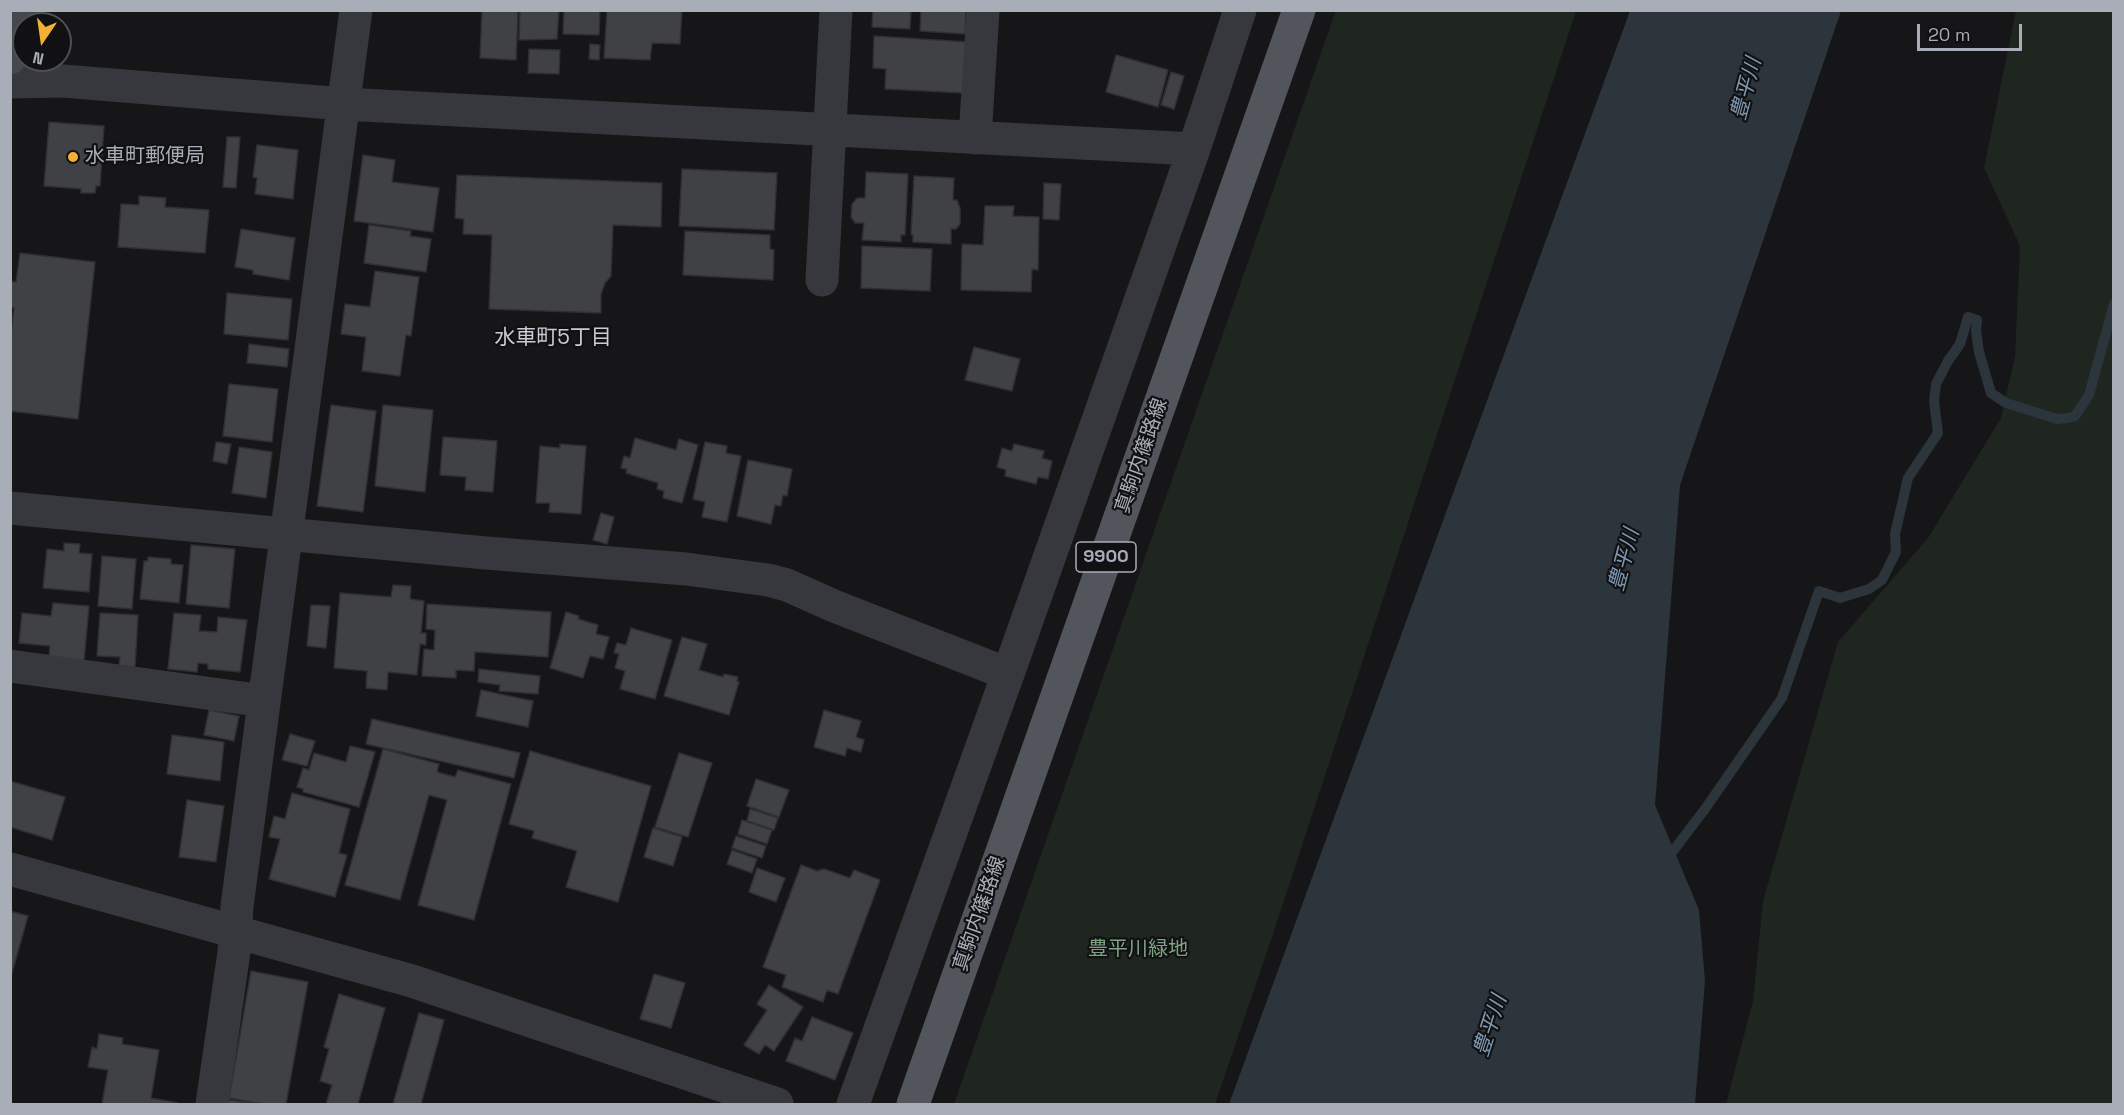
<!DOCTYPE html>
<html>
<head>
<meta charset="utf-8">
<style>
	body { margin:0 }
	#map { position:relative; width:2124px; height:1115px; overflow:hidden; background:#161618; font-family:"Space Grotesk",sans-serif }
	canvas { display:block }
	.frame { position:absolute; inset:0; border:12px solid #a8adb8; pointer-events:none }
	.north { position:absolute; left:12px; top:12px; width:60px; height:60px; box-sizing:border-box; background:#111113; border:2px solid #4d4f55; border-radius:50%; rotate:193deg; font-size:16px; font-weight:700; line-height:24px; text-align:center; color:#a8adb8 }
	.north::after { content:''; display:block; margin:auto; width:21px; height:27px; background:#f2b134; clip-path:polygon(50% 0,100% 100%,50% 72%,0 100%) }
	.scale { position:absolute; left:1917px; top:24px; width:105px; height:27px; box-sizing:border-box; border:3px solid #a8adb8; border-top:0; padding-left:8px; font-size:18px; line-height:21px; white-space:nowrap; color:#a8adb8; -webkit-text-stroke:4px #111113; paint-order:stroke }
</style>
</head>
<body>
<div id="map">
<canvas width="2124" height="1115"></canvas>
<div class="frame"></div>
<div class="north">N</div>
<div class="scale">20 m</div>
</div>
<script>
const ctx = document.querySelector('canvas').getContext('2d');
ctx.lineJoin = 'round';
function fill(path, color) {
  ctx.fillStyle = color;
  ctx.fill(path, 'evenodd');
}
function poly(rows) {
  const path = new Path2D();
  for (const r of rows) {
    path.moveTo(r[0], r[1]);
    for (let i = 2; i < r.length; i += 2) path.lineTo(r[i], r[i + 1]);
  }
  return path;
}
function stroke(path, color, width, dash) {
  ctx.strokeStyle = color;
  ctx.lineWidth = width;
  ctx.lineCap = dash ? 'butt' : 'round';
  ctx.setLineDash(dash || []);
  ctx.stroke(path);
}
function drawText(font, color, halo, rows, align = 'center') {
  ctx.font = font + ' "Space Grotesk","Noto Sans JP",sans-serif';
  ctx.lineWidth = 4.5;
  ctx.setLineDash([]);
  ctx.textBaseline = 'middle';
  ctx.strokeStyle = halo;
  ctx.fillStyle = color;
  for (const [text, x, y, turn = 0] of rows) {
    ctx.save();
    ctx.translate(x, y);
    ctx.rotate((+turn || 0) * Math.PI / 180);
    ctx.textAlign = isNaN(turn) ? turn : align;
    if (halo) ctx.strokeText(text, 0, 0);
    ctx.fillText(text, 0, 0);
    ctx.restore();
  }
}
fill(poly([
	[1336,10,1576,11,1270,943,1215,1104,954,1104],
	[2016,10,2113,11,2113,1104,1726,1104,1753,1001,1763,901,1838,642,1928,538,2001,418,2015,356,2020,246,1984,168]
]), '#1e261f');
fill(poly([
	[1630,11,1841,11,1680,485,1655,805,1699,910,1705,981,1695,1104,1229,1104]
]), '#2c353c');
stroke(poly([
	[1667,859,1705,809,1782,698,1819,591,1840,598,1869,589,1882,580,1896,552,1895,534,1908,478,1938,433,1934,401,1936,384,1948,361,1960,344,1968,317,1977,320,1976,331,1979,352,1991,393,2006,403,2057,419,2068,418,2075,416,2089,395,2114,304]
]), '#2c353c', 10);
const building = poly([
	[482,10,518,10,516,60,480,58,482,10],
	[520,10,559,10,557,39,519,40,520,10],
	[564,10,600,10,599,35,563,34,564,10],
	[607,10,682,10,680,44,652,43,650,60,604,58,607,10],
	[873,10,911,10,910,29,872,27,873,10],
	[921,10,966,10,965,34,920,31,921,10],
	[874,36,968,42,965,93,885,89,886,69,873,68,874,36],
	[590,44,600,45,599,60,589,59,590,44],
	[529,49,560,50,559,74,528,73,529,49],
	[1116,55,1168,70,1158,107,1106,92,1116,55],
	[1171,72,1184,76,1174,109,1161,105,1171,72],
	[49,122,104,126,100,186,96,186,95,193,81,193,81,189,44,186,49,122],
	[227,137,240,137,236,188,223,187,227,137],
	[257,145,298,150,293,199,255,194,257,178,253,177,257,145],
	[363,155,395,160,392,182,439,188,433,232,354,221,363,155],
	[682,169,777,173,774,230,679,226,682,169],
	[866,172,908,174,905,235,901,235,901,242,862,240,864,223,855,223,851,217,852,204,857,198,865,198,866,172],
	[457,175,662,183,661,227,613,225,611,276,605,283,601,294,601,313,489,309,492,235,463,234,464,219,455,218,457,175],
	[914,176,954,178,953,200,957,200,960,208,960,224,956,229,951,229,951,244,913,242,913,235,911,234,914,176],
	[1044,183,1061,184,1059,220,1043,219,1044,183],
	[139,196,166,198,165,207,209,210,205,253,118,247,121,204,139,205,139,196],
	[985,206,1014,206,1013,216,1039,217,1038,270,1032,269,1031,292,961,290,962,244,983,245,985,206],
	[369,225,411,231,410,236,431,239,426,272,364,263,369,225],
	[241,229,295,238,289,280,253,274,253,270,235,267,241,229],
	[685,231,770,235,770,249,774,250,773,280,683,275,685,231],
	[862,246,932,249,930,291,861,288,862,246],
	[20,253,95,262,78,419,10,411,10,341,14,308,10,307,10,281,16,282,20,253],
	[375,271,419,277,411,336,406,335,400,376,362,371,366,337,341,334,345,304,370,307,375,271],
	[227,293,292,299,288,340,224,334,227,293],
	[249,344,289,349,287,367,247,363,249,344],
	[974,347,1020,359,1012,391,965,380,974,347],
	[229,384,278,389,272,442,223,436,229,384],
	[331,405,376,411,363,512,317,506,331,405],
	[383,405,433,410,425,492,375,486,383,405],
	[443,437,497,441,493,492,465,490,466,477,440,475,443,437],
	[635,438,676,450,679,439,698,445,682,503,663,498,664,491,657,489,658,483,626,473,627,469,621,468,624,456,630,458,635,438],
	[216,442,231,444,227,464,213,461,216,442],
	[705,442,727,446,726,453,741,456,727,522,702,517,705,502,693,499,705,442],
	[560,444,586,446,581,514,549,512,550,503,536,503,540,446,560,448,560,444],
	[1014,444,1044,451,1042,458,1052,461,1048,479,1038,477,1036,484,1005,476,1006,470,997,467,1002,448,1012,451,1014,444],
	[239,447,272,452,266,498,232,493,239,447],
	[748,460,792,469,787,496,783,495,781,506,775,505,771,524,737,516,748,460],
	[601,513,614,517,607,544,593,540,601,513],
	[64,543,80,544,79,553,92,554,89,592,43,588,47,549,64,551,64,543],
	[191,545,235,549,229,608,186,604,191,545],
	[102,556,136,559,132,609,98,606,102,556],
	[148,557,171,559,171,564,183,565,179,603,140,599,144,561,148,561,148,557],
	[393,585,411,586,410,599,424,601,421,633,426,633,426,645,420,644,417,675,388,672,387,690,366,688,367,671,334,668,340,593,391,597,393,585],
	[53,603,89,606,84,661,49,657,50,646,19,643,22,613,51,616,53,603],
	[427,604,551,612,548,657,475,652,474,671,456,670,456,678,422,676,424,649,434,650,435,630,426,629,427,604],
	[311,605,330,606,326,648,307,646,311,605],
	[566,612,579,616,578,619,598,625,596,634,609,637,603,659,590,656,583,678,550,668,566,612],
	[100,613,138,615,135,667,119,666,120,657,97,656,100,613],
	[174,613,201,615,199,631,217,632,218,617,247,620,240,672,208,669,208,664,198,663,197,672,168,669,174,613],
	[631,628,672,640,655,699,620,689,625,671,615,668,619,654,614,653,617,643,626,645,631,628],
	[682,637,707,644,699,670,723,677,724,674,738,677,737,681,739,682,729,715,664,696,682,637],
	[479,669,540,676,538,694,499,691,500,685,478,682,479,669],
	[481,690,533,701,528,727,476,716,481,690],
	[209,710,239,716,234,741,204,735,209,710],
	[824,710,861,721,856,737,864,740,861,752,847,748,845,756,814,747,824,710],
	[372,719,520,753,514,778,366,744,372,719],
	[290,734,315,741,307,766,282,760,290,734],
	[172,735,224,742,220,781,167,774,172,735],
	[350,746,375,752,359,807,303,792,303,789,297,787,303,768,309,770,314,753,346,762,350,746],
	[383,749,439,764,437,772,455,777,458,770,511,784,474,920,418,905,447,800,429,795,400,900,345,885,383,749],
	[530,751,651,786,618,902,566,887,577,851,532,838,534,831,509,824,530,751],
	[679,753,712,763,688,837,655,827,679,753],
	[756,779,789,790,779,817,747,806,756,779],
	[10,781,65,797,52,840,10,827,10,781],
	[292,793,350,809,339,853,347,855,335,897,269,879,280,839,269,837,274,816,285,819,292,793],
	[187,800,224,806,216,862,179,857,187,800],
	[750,809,778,818,774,830,747,821,750,809],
	[742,820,772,830,767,844,738,834,742,820],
	[653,828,682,837,673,866,644,857,653,828],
	[736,836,766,846,762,858,732,848,736,836],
	[732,850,757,859,752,873,727,864,732,850],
	[801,865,817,871,824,869,850,878,854,870,880,880,838,994,827,990,823,1002,782,987,786,975,763,967,801,865],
	[757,868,785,878,776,902,749,892,757,868],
	[10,911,28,916,10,980,10,911],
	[251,971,308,982,286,1104,264,1104,229,1098,251,971],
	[654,974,685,983,671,1028,640,1019,654,974],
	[769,985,803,1007,774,1051,765,1045,759,1054,744,1045,767,1010,757,1004,769,985],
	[339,994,385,1008,358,1104,326,1104,332,1085,320,1081,329,1049,324,1047,339,994],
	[419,1013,444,1020,421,1104,393,1104,419,1013],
	[812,1017,853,1033,835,1080,786,1061,795,1038,802,1041,812,1017],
	[99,1034,123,1038,122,1044,159,1050,151,1098,178,1103,177,1104,102,1104,108,1070,88,1067,92,1047,97,1049,99,1034],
	[229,1100,256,1104,228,1104,229,1100]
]);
fill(building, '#404145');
stroke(building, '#303034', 1.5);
stroke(poly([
	[10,82,63,81,344,104,1194,149],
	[975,138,983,10],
	[822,280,836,10],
	[10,508,486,553,686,569,768,580,787,585,834,606,1008,674],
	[10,666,264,701],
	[10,869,412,981,777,1104],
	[212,1104,234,952,237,906,356,10],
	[853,1104,1008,674,1194,149,1240,10]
]), '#37383d', 33);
stroke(poly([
	[10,58,26,10]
]), '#45474d', 33);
stroke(poly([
	[913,1104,1299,10]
]), '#53555c', 33);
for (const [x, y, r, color] of [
	[73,157,6,"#f2b134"]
]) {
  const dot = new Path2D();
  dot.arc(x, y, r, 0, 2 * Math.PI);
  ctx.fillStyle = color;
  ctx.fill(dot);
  stroke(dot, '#111113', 2);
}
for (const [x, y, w] of [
	[1106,557,60]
]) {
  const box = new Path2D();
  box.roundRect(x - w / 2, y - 15, w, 30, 4.5);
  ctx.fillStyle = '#111113';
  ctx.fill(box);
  stroke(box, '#a8adb8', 1.5);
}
drawText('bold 18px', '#a8adb8', null, [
	["9900",1106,557]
]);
drawText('20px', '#a8adb8', '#111113', [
	["水車町郵便局",85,157]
], 'left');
drawText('20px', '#a8adb8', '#111113', [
	["真駒内篠路線",1142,456,-71],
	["真駒内篠路線",980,914,-71]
]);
drawText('20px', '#7fa381', '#111113', [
	["豊平川緑地",1138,950]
]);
drawText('italic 21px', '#7f9bb3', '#111113', [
	["豊平川",1747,89,-75],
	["豊平川",1625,560,-75],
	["豊平川",1491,1026,-72]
]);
drawText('21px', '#c9ccd4', '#111113', [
	["水車町5丁目",553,338]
]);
</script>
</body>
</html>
